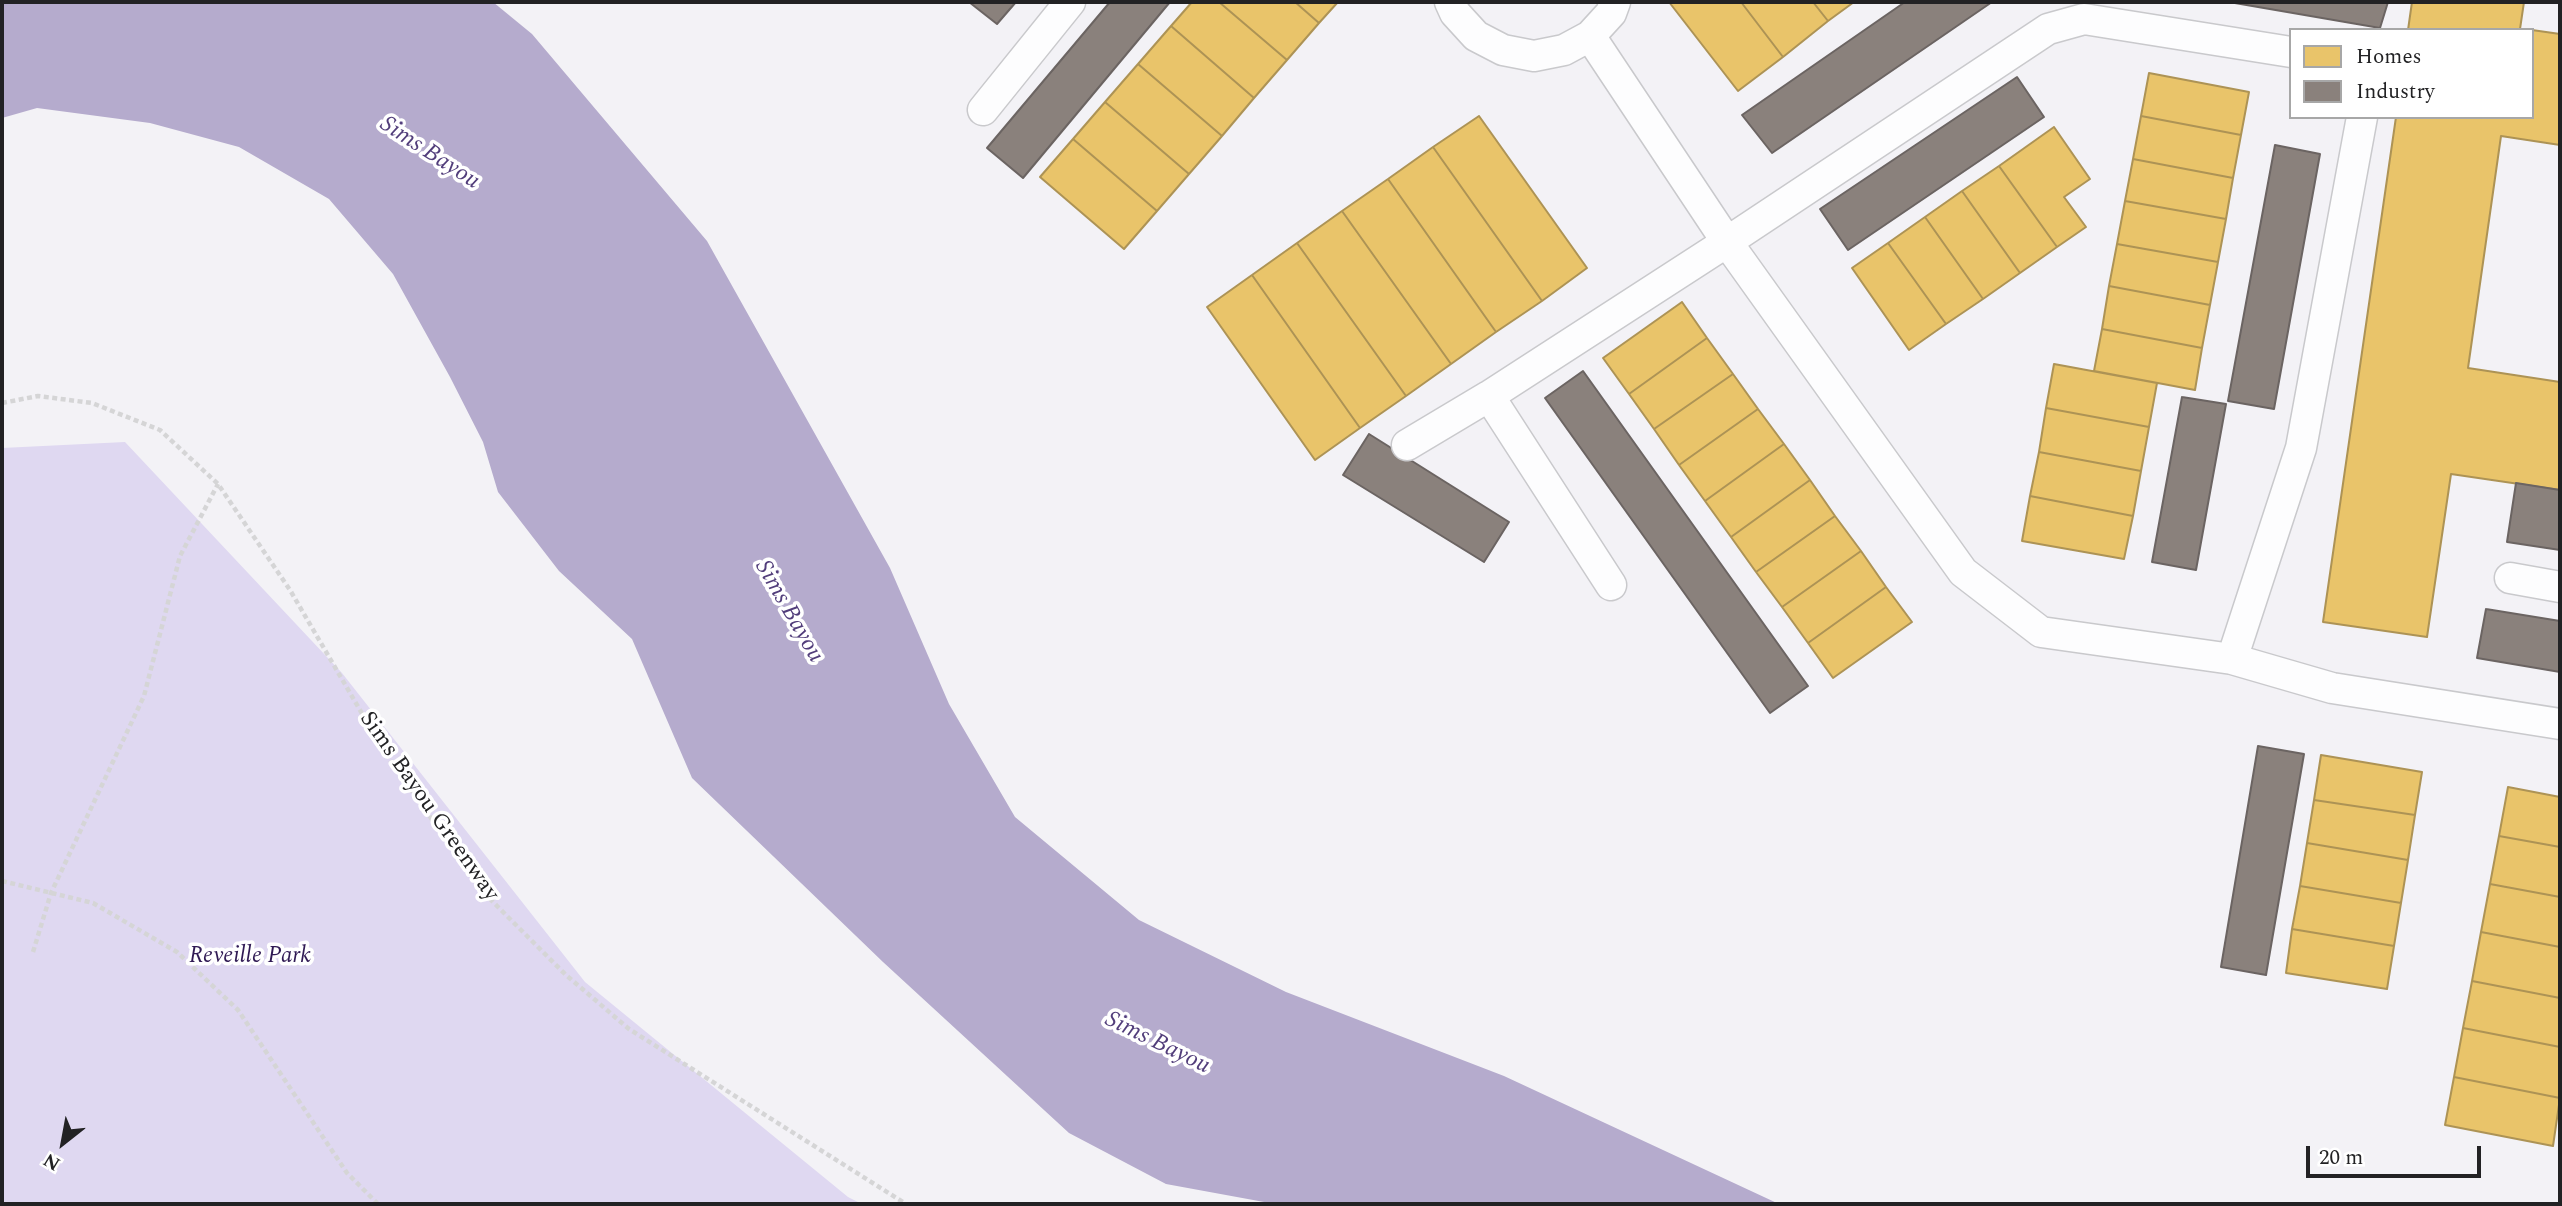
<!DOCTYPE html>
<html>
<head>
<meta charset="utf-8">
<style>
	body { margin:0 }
	#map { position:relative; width:2562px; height:1206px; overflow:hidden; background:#f3f2f6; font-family:Spectral,serif }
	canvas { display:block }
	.frame { position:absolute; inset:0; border:4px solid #222224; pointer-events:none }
	.legend { position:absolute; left:2289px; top:28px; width:245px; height:91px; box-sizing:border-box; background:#fff; border:2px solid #a7a7a7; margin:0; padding:9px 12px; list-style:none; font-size:21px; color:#222224 }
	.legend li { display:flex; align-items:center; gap:14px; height:35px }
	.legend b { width:35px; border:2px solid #a7a7a7 }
	.north { position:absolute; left:28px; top:1108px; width:70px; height:70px; -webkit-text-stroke:5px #fff; paint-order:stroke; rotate:211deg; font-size:19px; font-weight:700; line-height:28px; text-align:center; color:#222224 }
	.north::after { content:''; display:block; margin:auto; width:24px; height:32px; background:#222224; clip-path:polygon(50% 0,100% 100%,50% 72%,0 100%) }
	.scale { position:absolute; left:2306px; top:1146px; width:175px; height:32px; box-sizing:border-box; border:4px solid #222224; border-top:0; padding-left:9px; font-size:21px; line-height:24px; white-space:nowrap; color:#222224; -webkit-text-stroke:5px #fff; paint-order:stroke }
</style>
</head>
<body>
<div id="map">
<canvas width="2562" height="1206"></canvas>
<div class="frame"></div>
<ul class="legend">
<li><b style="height:19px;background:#e9c46a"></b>Homes</li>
<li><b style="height:19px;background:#8a817c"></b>Industry</li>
</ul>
<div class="north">N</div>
<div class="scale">20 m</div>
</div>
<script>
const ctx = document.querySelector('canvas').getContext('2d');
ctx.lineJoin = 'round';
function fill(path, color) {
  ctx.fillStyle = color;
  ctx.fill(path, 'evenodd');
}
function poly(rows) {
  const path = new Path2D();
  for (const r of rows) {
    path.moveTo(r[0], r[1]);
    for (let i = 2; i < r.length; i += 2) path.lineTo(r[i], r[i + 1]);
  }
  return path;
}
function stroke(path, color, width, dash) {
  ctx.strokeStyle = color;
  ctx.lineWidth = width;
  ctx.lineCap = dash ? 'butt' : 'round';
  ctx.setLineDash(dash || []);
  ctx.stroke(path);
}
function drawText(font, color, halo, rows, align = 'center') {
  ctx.font = font + ' Spectral,serif';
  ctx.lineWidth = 7;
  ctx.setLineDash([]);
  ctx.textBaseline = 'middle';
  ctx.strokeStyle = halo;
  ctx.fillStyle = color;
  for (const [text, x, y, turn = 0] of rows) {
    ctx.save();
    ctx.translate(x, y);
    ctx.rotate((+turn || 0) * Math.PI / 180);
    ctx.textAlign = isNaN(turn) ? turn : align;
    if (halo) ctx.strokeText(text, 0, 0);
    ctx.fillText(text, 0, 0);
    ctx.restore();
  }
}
fill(poly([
	[125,442,342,673,585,982,848,1197,862,1204,2,1204,2,448]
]), '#dfd8f1');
fill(poly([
	[2,2,493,2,532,34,707,241,890,568,949,704,1015,817,1139,920,1286,992,1504,1076,1779,1204,1275,1204,1166,1184,1069,1133,883,962,692,778,632,639,559,571,498,492,483,442,450,377,393,274,329,199,239,147,150,123,37,108,2,118]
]), '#b5abcd');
const homes = poly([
	[1192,2,1219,2,1287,60,1254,98,1171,26,1192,2],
	[1219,2,1295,2,1319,23,1287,60,1219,2],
	[1295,2,1338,2,1319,23,1295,2],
	[1669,2,1741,2,1783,57,1738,91,1669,2],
	[1741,2,1813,2,1828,21,1783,57,1741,2],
	[1813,2,1854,2,1828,21,1813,2],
	[2412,2,2524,2,2520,29,2528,30,2408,30,2412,2],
	[1171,26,1254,98,1222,136,1138,64,1171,26],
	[2532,30,2560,34,2560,145,2501,136,2468,368,2560,382,2560,490,2451,474,2427,637,2323,622,2396,117,2532,117,2532,30],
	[1138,64,1222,136,1189,174,1105,102,1138,64],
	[2149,73,2249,92,2241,135,2141,116,2149,73],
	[1105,102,1189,174,1157,211,1073,139,1105,102],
	[1479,116,1587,268,1542,301,1433,147,1479,116],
	[2141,116,2241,135,2233,178,2133,159,2141,116],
	[2054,127,2090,179,2064,197,2086,227,2057,247,1999,166,2054,127],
	[1073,139,1157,211,1124,249,1040,177,1073,139],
	[1433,147,1542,301,1496,332,1388,179,1433,147],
	[2133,159,2233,178,2226,219,2125,201,2133,159],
	[1999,166,2057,247,2020,273,1962,191,1999,166],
	[1388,179,1496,332,1451,364,1342,211,1388,179],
	[1962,191,2020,273,1983,299,1925,217,1962,191],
	[2125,201,2226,219,2218,262,2117,244,2125,201],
	[1342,211,1451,364,1406,396,1297,243,1342,211],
	[1925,217,1983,299,1946,324,1888,243,1925,217],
	[1297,243,1406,396,1360,428,1252,275,1297,243],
	[1888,243,1946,324,1909,350,1852,268,1888,243],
	[2117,244,2218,262,2210,305,2109,286,2117,244],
	[1252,275,1360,428,1315,460,1207,307,1252,275],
	[2109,286,2210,305,2202,348,2102,329,2109,286],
	[1682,302,1707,338,1629,394,1603,358,1682,302],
	[2102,329,2202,348,2195,390,2094,371,2102,329],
	[1707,338,1733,374,1654,429,1629,394,1707,338],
	[2054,364,2157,383,2149,427,2046,408,2054,364],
	[1733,374,1758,409,1679,465,1654,429,1733,374],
	[2046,408,2149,427,2141,471,2039,452,2046,408],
	[1758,409,1784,444,1705,501,1679,465,1758,409],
	[1784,444,1810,480,1731,537,1705,501,1784,444],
	[2039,452,2141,471,2133,516,2030,496,2039,452],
	[1810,480,1835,516,1756,572,1731,537,1810,480],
	[2030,496,2133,516,2124,559,2022,541,2030,496],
	[1835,516,1861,551,1782,607,1756,572,1835,516],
	[1861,551,1886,587,1808,643,1782,607,1861,551],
	[1886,587,1912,622,1833,678,1808,643,1886,587],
	[2321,755,2422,772,2415,815,2314,800,2321,755],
	[2508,787,2560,797,2560,847,2499,836,2508,787],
	[2314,800,2415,815,2408,860,2307,843,2314,800],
	[2499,836,2560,847,2560,897,2490,884,2499,836],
	[2307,843,2408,860,2401,903,2300,886,2307,843],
	[2490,884,2560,897,2560,947,2481,932,2490,884],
	[2300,886,2401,903,2394,946,2292,929,2300,886],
	[2292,929,2394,946,2387,989,2286,973,2292,929],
	[2481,932,2560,947,2560,998,2472,981,2481,932],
	[2472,981,2560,998,2560,1047,2463,1028,2472,981],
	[2463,1028,2560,1047,2560,1098,2454,1077,2463,1028],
	[2454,1077,2560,1098,2553,1146,2445,1125,2454,1077]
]);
fill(homes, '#e9c46a');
stroke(homes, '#ad9355', 2);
const industry = poly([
	[969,2,1016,2,997,24,969,2],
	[1110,2,1170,2,1023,178,987,148,1110,2],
	[1905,2,1992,2,1772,153,1742,115,1905,2],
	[2229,2,2388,2,2380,28,2229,2],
	[2017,77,2044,117,1848,250,1820,209,2017,77],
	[2275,145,2320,154,2274,409,2228,401,2275,145],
	[1583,371,1808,686,1770,713,1545,398,1583,371],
	[2182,397,2226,404,2196,570,2152,562,2182,397],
	[1369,434,1509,522,1484,562,1343,475,1369,434],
	[2516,483,2560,490,2560,550,2507,542,2516,483],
	[2486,609,2560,621,2560,672,2477,658,2486,609],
	[2258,746,2304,754,2266,975,2221,967,2258,746]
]);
fill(industry, '#8a817c');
stroke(industry, '#6b6462', 2);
const service = poly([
	[1450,2,1455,13,1476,36,1503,50,1534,56,1564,50,1590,36,1611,13,1615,2],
	[1590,36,1727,242,1963,572,2041,632,2232,659,2332,688,2560,724],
	[983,110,1070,2],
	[1489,396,1611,585],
	[1407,445,1489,396,1727,242,2048,29,2084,19,2291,52],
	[2510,578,2560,587],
	[2232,659,2301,448,2362,117]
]);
stroke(service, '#c9c9cc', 33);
stroke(poly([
	[2,403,38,396,92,403,160,430,218,484,290,590,385,753,484,893,566,975,629,1029,906,1204],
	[2,881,93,903,177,952,238,1010,347,1173,378,1204],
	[33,952,51,893,144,696,180,556,218,484]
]), '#d5d5d6', 4.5, [5, 3.5]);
stroke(service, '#fdfdfe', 30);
drawText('23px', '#222224', '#fff', [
	["Sims Bayou Greenway",428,807,55]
]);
drawText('italic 23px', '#301a54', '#fff', [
	["Reveille Park",250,957]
]);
drawText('italic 24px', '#523e7b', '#fff', [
	["Sims Bayou",429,154,33],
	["Sims Bayou",788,612,60],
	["Sims Bayou",1157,1044,26]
]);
</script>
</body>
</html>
